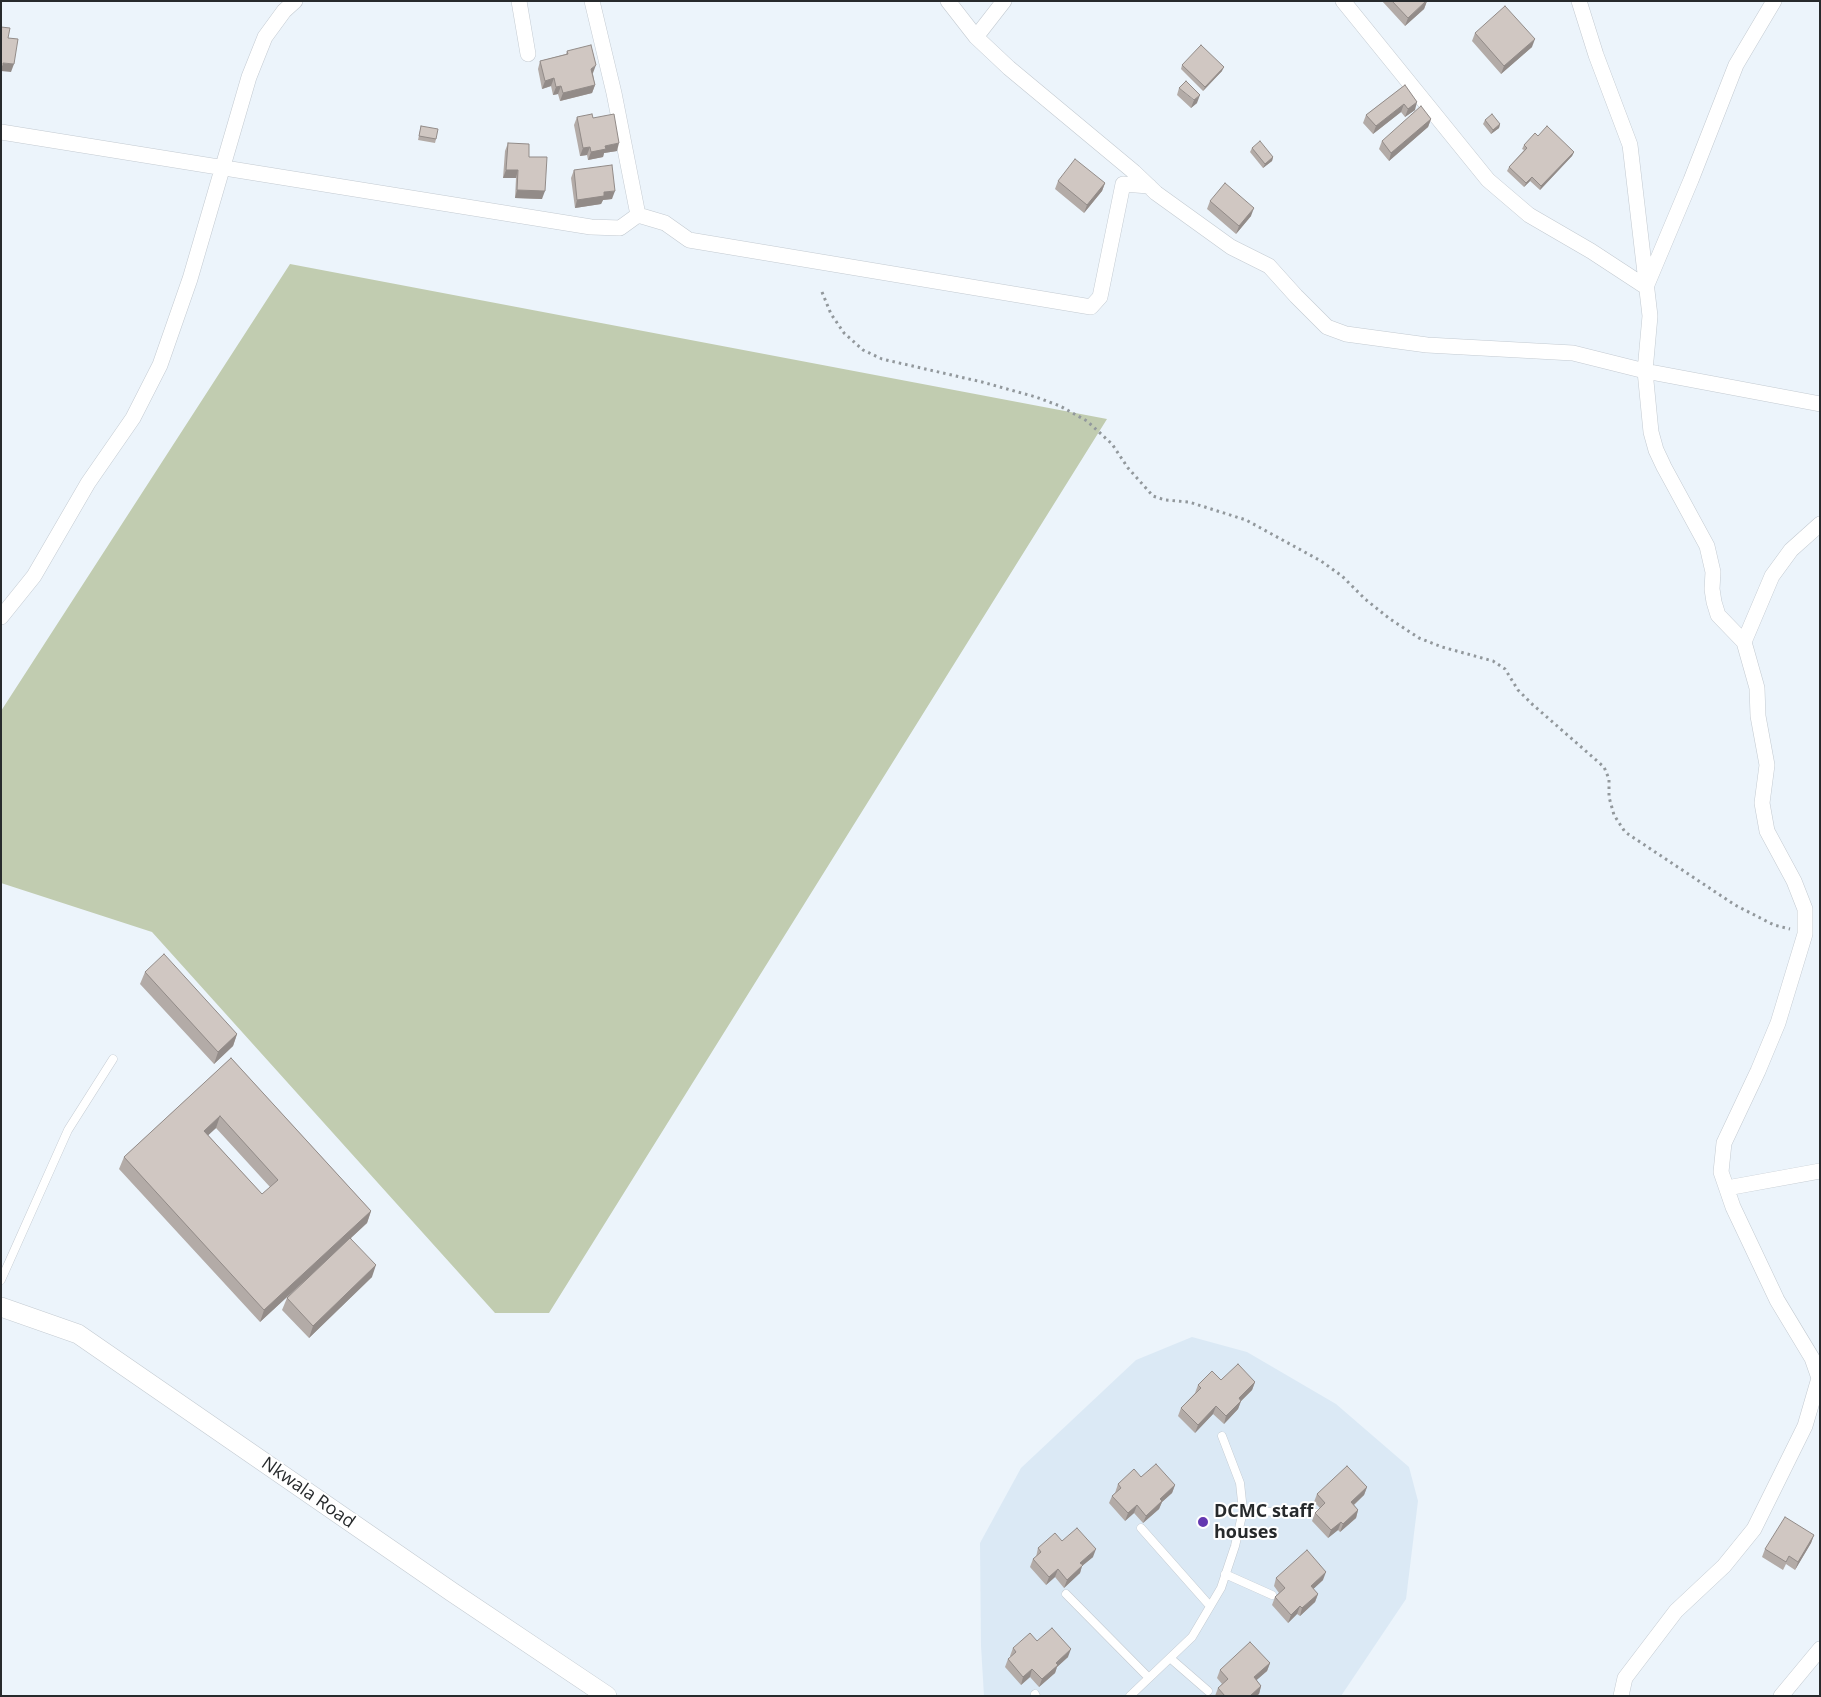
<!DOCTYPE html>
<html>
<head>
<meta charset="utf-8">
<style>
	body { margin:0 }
	#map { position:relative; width:1821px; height:1697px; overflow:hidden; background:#ecf4fb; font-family:"Open Sans",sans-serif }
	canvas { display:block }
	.frame { position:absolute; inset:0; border:2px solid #272a2c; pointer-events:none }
</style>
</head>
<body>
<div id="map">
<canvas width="1821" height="1697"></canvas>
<div class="frame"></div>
</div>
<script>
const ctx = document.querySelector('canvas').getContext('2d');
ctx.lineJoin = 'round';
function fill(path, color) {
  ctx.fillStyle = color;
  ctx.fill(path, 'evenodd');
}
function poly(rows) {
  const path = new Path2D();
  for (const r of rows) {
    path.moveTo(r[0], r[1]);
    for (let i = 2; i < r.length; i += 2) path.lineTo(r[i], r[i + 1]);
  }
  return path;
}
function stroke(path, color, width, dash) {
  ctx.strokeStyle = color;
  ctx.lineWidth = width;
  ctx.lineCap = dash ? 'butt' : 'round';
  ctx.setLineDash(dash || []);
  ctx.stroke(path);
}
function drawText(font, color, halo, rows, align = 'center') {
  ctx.font = font + ' "Open Sans",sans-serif';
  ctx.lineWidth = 4;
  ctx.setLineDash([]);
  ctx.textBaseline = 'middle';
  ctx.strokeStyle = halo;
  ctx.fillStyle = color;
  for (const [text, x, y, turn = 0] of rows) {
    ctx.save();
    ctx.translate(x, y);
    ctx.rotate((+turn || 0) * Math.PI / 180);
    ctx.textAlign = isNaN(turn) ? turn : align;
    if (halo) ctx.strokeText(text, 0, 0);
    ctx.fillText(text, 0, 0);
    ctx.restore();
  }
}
fill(poly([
	[1192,1337,1247,1352,1336,1404,1409,1467,1418,1501,1406,1599,1341,1696,984,1696,981,1646,980,1543,1021,1468,1136,1360]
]), '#dbe9f5');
fill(poly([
	[290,264,1107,419,549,1313,495,1313,152,932,1,883,1,711]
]), '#c1ccb0');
const service = poly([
	[1,1280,68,1130,113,1059],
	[1243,1511,1316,1513],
	[1141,1528,1210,1606],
	[1225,1574,1272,1595],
	[1066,1594,1149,1678],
	[1170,1658,1208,1691],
	[1035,1694,1036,1696],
	[1130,1696,1192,1637,1221,1588,1235,1546,1243,1511,1240,1483,1222,1436]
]);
const minor = poly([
	[519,1,528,54],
	[592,1,614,93,638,215],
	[948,1,976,37,1009,68,1134,172,1156,193,1231,247,1269,266,1296,296,1327,327,1346,334,1427,345,1573,353,1645,371,1820,404],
	[1343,1,1488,180,1529,215,1591,251,1646,287,1691,180,1736,65,1774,1],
	[1579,1,1596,55,1630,145,1650,316,1645,371,1651,432,1656,450,1664,467,1707,546,1713,572,1712,589,1714,602,1718,615,1744,642,1757,688,1758,716,1767,765,1762,803,1767,831,1794,881,1805,909,1805,934,1778,1023,1758,1071,1724,1143,1721,1172,1733,1207,1777,1300,1812,1358,1819,1378,1805,1426,1754,1529,1724,1566,1676,1611,1625,1678,1621,1696],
	[976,37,1004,1],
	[1,132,591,227,620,228,638,215],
	[638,215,665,223,689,240,1091,307,1100,297,1123,184,1149,186],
	[1,617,34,576,88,483,133,418,160,365,190,279,249,77,265,37,284,11,295,1],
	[1744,642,1772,576,1791,550,1820,524],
	[1727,1188,1820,1171],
	[1781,1696,1820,1649]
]);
const tertiary = poly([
	[1,1307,78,1334,452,1592,607,1696]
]);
stroke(service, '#c3cad1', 9);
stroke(minor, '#c3cad1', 16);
stroke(tertiary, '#c3cad1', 20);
stroke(poly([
	[822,292,831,314,844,333,863,350,882,359,982,382,1036,397,1060,406,1087,421,1112,444,1128,468,1153,496,1165,500,1189,502,1246,520,1321,561,1342,576,1365,599,1390,619,1419,638,1442,647,1493,661,1505,669,1518,690,1532,704,1604,767,1609,779,1609,797,1614,815,1625,832,1735,905,1774,925,1790,929]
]), '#92989c', 3, [2.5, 4]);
stroke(service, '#fff', 8);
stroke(minor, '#fff', 15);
stroke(tertiary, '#fff', 19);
fill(poly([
	[1382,1,1427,1,1424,9,1405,26],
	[1475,33,1532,47,1501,74,1472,41],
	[567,51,593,73,593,74,595,85,592,93,560,101,558,94,553,95,551,86,542,89,538,69,540,61,566,54],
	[1182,65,1222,71,1203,91,1181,69],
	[1405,85,1415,110,1405,117,1401,112,1373,134,1363,123,1366,115],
	[1179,88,1197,103,1191,108,1177,95],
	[577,117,593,118,617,151,604,153,603,157,588,160,587,155,580,156,574,125],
	[1431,119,1428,127,1389,161,1379,149,1382,141],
	[1485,120,1500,124,1499,128,1491,134,1483,124],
	[421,126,436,139,435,143,418,140],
	[1538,136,1574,152,1572,156,1540,190,1530,181,1524,187,1507,171,1509,167,1524,150,1522,149,1524,145],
	[508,143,529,157,542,199,515,198,516,178,503,178,505,151],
	[1252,148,1273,157,1272,161,1263,168,1250,152],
	[574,170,612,199,603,200,601,204,575,208,571,178],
	[1058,181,1105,183,1102,191,1084,213,1055,189],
	[1210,201,1251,216,1236,234,1207,209],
	[145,972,237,1034,233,1046,214,1064,140,984],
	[231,1058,371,1211,367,1223,351,1238,372,1277,309,1338,282,1310,287,1298,302,1283,260,1322,119,1169,124,1157],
	[216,1128,270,1187,262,1194,208,1135],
	[1221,1380,1255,1382,1252,1390,1241,1401,1238,1409,1224,1424,1213,1414,1195,1433,1178,1416,1181,1408,1195,1393,1198,1385],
	[1141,1477,1175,1485,1172,1493,1162,1502,1159,1509,1143,1523,1134,1513,1125,1521,1109,1503,1112,1496,1115,1493,1118,1484],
	[1367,1487,1364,1495,1354,1505,1358,1510,1356,1518,1340,1532,1338,1530,1328,1538,1312,1521,1315,1513,1320,1508,1314,1502,1317,1494],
	[1814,1535,1811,1543,1795,1570,1786,1564,1783,1570,1762,1557,1765,1549],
	[1062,1541,1093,1557,1082,1566,1080,1573,1064,1588,1055,1577,1046,1585,1030,1567,1033,1559,1036,1557,1038,1548],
	[1276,1578,1323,1580,1313,1589,1318,1594,1315,1602,1300,1616,1297,1614,1288,1623,1272,1605,1275,1597,1279,1593,1274,1586],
	[1037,1641,1068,1657,1057,1667,1055,1673,1039,1687,1030,1677,1021,1685,1005,1667,1008,1659,1011,1657,1010,1656,1013,1648],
	[1270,1663,1267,1671,1256,1680,1261,1686,1259,1694,1256,1696,1215,1696,1218,1688,1222,1684,1217,1678,1220,1670]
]), '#b3aba7');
fill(poly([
	[1427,1,1424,9,1405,26,1408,18],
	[1535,39,1532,47,1501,74,1504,66],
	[3,63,14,64,11,72,1,71,1,66],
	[596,65,593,73,588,77,591,69],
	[1224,67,1222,71,1203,91,1205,87],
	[554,78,551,86,542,89,545,81],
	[595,85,592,93,560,101,563,93],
	[561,86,558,94,553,95,556,87],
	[1200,95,1197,103,1191,108,1194,100],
	[1417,102,1415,110,1405,117,1408,109],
	[1404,104,1401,112,1373,134,1376,126],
	[1431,119,1428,127,1389,161,1391,153],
	[1500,124,1499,128,1491,134,1493,130],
	[619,143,617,151,604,153,603,157,588,160,591,152,605,146],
	[590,147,587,155,580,156,583,148],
	[1574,152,1572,156,1540,190,1541,186],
	[1273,157,1272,161,1263,168,1265,164],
	[506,170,518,170,516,178,503,178],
	[1532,177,1530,181,1524,187,1526,183],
	[1105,183,1102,191,1084,213,1087,205],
	[517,190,545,191,542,199,515,198],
	[615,191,612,199,603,200,601,204,575,208,577,200,604,192],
	[1254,208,1251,216,1236,234,1239,226],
	[237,1034,233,1046,214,1064,218,1052],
	[220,1116,216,1128,200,1143,204,1131],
	[371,1211,367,1223,260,1322,264,1310],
	[376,1265,372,1277,309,1338,313,1326],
	[1255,1382,1252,1390,1241,1401,1238,1409,1224,1424,1226,1416,1239,1398],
	[1216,1406,1213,1414,1195,1433,1198,1425],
	[1175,1485,1172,1493,1162,1502,1159,1509,1143,1523,1146,1516,1160,1499],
	[1367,1487,1364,1495,1348,1510,1351,1502],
	[1137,1505,1134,1513,1125,1521,1128,1513],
	[1358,1510,1356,1518,1340,1532,1343,1524],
	[1341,1522,1338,1530,1328,1538,1331,1530],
	[1814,1535,1811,1543,1795,1570,1798,1562],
	[1096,1549,1093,1557,1082,1566,1080,1573,1064,1588,1067,1580,1080,1563],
	[1058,1569,1055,1577,1046,1585,1049,1577],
	[1326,1572,1323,1580,1308,1594,1311,1586],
	[1318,1594,1315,1602,1300,1616,1302,1608],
	[1300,1606,1297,1614,1288,1623,1291,1615],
	[1071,1649,1068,1657,1057,1667,1055,1673,1039,1687,1042,1679,1056,1663],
	[1270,1663,1267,1671,1251,1685,1254,1677],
	[1032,1669,1030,1677,1021,1685,1023,1677],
	[1261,1686,1259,1694,1256,1696,1250,1696]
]), '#928b88');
const building = poly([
	[1392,1,1426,1,1408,18,1392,1],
	[1505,6,1535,39,1504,66,1475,33,1505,6],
	[1,27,10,28,8,38,18,39,14,64,3,63,3,66,1,66,1,27],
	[591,45,596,65,591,69,595,85,563,93,561,86,556,87,554,78,545,81,540,61,568,54,567,51,591,45],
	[1201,45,1224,67,1205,87,1182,65,1201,45],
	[1186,81,1200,95,1194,100,1179,88,1186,81],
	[1405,85,1417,102,1408,109,1404,104,1376,126,1366,115,1405,85],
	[1421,106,1431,119,1391,153,1382,141,1421,106],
	[592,114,593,118,614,114,619,143,605,146,606,149,591,152,590,147,583,148,577,117,592,114],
	[1492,114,1500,124,1493,130,1485,120,1492,114],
	[421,126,438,129,436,139,419,136,421,126],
	[1547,126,1574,152,1541,186,1532,177,1526,183,1509,167,1527,148,1524,145,1535,133,1538,136,1547,126],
	[1260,141,1273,157,1265,164,1252,148,1260,141],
	[508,143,529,144,529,157,547,157,545,191,517,190,518,170,506,170,508,143],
	[1075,159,1105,183,1087,205,1058,181,1075,159],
	[612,165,615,191,604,192,604,196,577,200,574,170,612,165],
	[1225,183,1254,208,1239,226,1210,201,1225,183],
	[164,954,237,1034,218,1052,145,972,164,954],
	[231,1058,371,1211,264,1310,124,1157,231,1058],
	[220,1116,278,1180,262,1194,204,1131,220,1116],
	[350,1238,376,1265,313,1326,287,1298,350,1238],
	[1238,1364,1255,1382,1239,1398,1241,1401,1226,1416,1216,1406,1198,1425,1181,1408,1201,1388,1198,1385,1212,1371,1221,1380,1238,1364],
	[1156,1464,1175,1485,1160,1499,1162,1501,1146,1516,1137,1505,1128,1513,1112,1496,1121,1488,1118,1484,1134,1469,1141,1477,1156,1464],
	[1347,1466,1367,1487,1351,1502,1358,1510,1343,1524,1341,1522,1331,1530,1315,1513,1325,1503,1317,1494,1347,1466],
	[1785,1517,1814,1535,1798,1562,1789,1556,1786,1562,1765,1549,1785,1517],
	[1077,1528,1096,1549,1080,1563,1083,1565,1067,1580,1058,1569,1049,1577,1033,1559,1041,1552,1038,1548,1055,1533,1062,1541,1077,1528],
	[1307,1550,1326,1572,1311,1586,1318,1594,1302,1608,1300,1606,1291,1615,1275,1597,1285,1588,1276,1578,1307,1550],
	[1052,1628,1071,1649,1056,1663,1058,1665,1042,1679,1032,1669,1023,1677,1008,1659,1016,1652,1013,1648,1030,1633,1037,1641,1052,1628],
	[1250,1642,1270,1663,1254,1677,1261,1686,1250,1696,1225,1696,1218,1688,1228,1679,1220,1670,1250,1642]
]);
fill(building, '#d0c7c2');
stroke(building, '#928b88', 1);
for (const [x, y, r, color] of [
	[1203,1522,6,"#6438b0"]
]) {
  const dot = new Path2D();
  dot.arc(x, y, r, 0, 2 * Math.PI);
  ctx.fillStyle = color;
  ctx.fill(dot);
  stroke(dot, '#fff', 2);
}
drawText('18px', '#272a2c', '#fff', [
	["Nkwala Road",308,1493,35]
]);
drawText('bold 18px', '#272a2c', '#fff', [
	["DCMC staff",1214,1512],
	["houses",1214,1533]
], 'left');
</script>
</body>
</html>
